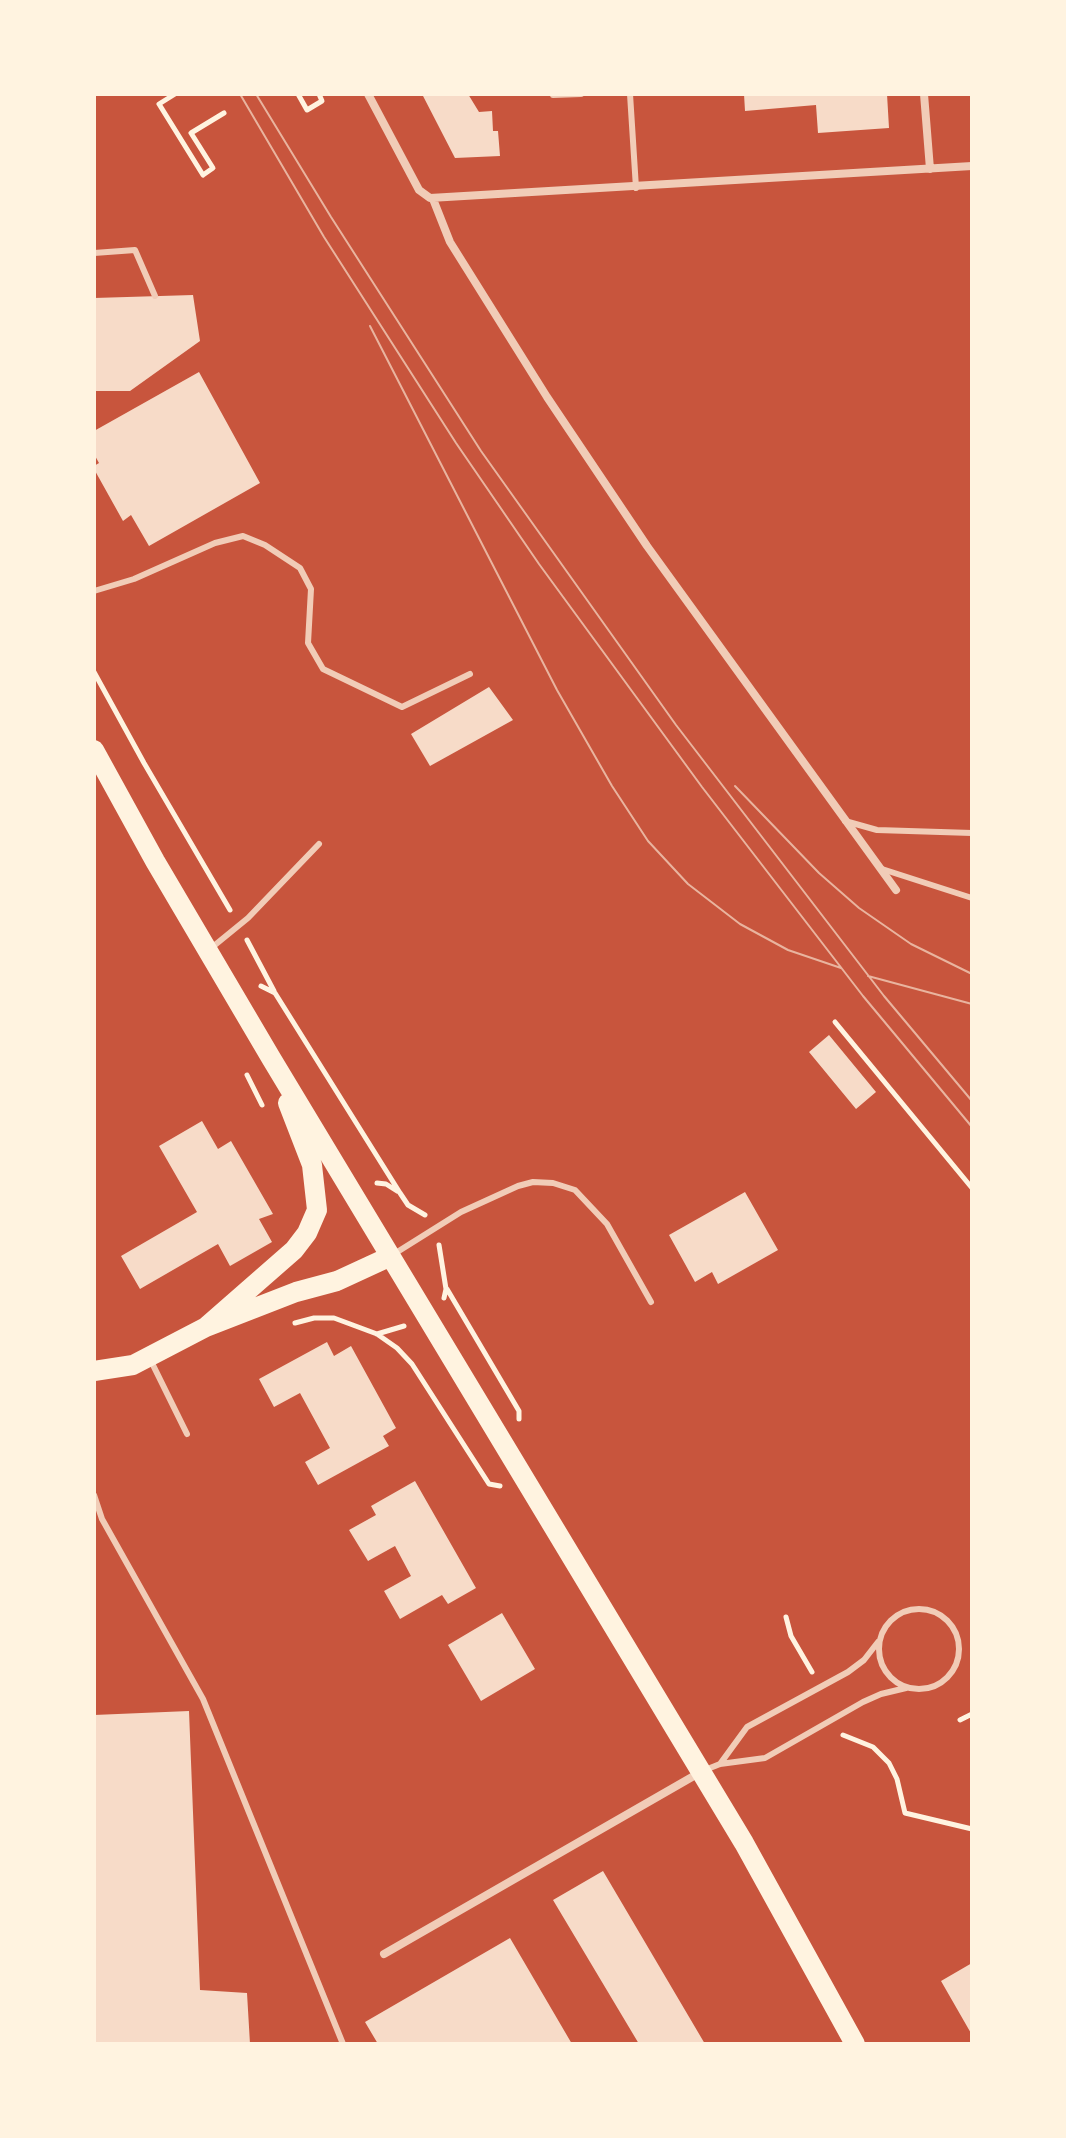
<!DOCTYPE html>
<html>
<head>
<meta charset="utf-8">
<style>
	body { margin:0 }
	#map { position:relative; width:1066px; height:2138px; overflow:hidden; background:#c8553d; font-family:"Public Sans",sans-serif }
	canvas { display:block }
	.frame { position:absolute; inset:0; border:96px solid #fff3e0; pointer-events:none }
</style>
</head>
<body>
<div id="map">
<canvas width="1066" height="2138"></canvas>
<div class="frame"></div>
</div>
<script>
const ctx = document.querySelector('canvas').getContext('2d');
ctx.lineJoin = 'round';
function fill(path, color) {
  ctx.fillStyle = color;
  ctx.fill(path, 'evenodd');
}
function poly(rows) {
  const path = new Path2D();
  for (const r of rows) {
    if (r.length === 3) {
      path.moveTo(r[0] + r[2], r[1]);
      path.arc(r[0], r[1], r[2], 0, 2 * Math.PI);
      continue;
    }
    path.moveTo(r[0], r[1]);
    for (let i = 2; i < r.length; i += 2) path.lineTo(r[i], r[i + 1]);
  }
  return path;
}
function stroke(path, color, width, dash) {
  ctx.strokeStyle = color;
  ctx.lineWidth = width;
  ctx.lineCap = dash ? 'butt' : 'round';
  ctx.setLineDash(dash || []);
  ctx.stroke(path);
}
fill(poly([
	[422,94,468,94,479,112,492,111,493,131,498,131,500,156,455,158],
	[744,94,887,94,889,128,818,133,816,105,745,111],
	[193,295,200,341,130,391,94,391,94,298],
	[199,372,260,483,149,546,131,515,123,521,94,469,94,466,99,463,94,454,94,431],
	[489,687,513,720,430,766,411,734],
	[829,1035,876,1092,856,1109,809,1052],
	[202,1121,218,1149,231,1141,273,1214,259,1219,272,1242,230,1266,218,1244,140,1289,121,1256,197,1212,159,1146],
	[745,1192,778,1250,718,1284,712,1272,695,1282,669,1235],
	[327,1342,334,1356,351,1346,396,1428,383,1436,389,1446,318,1485,305,1462,330,1448,300,1393,274,1407,259,1379],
	[415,1481,476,1588,448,1604,442,1595,400,1619,384,1591,411,1576,395,1546,368,1561,349,1530,376,1515,371,1506],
	[502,1613,535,1669,481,1701,448,1645],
	[189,1711,200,1990,247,1993,250,2044,94,2044,94,1715],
	[603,1871,705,2044,639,2044,553,1900],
	[510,1938,572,2044,378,2044,365,2022],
	[972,1963,972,2035,941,1981]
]), '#f7dbc8');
stroke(poly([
	[175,94,159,104,203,175,213,168,191,133,224,113],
	[298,94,307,110,322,101,319,94],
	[94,672,144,763,230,910],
	[247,940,274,991],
	[261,986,275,993,400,1193,408,1205,425,1215],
	[835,1022,972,1188],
	[247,1075,262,1105],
	[377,1183,386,1184,397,1191],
	[439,1245,446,1289,444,1298],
	[447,1289,519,1411,519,1419],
	[295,1323,314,1318,334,1318,377,1334,397,1348,412,1364,489,1484,500,1486],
	[377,1334,404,1326],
	[786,1617,791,1636,812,1672],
	[960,1720,972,1714],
	[843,1735,873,1747,889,1763,897,1779,905,1813,972,1829]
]), '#fff3e0', 5);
stroke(poly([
	[630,94,636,188],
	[553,95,581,94],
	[94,253,135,250,155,296],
	[94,591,134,579,215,543,243,536,265,545,300,568,311,589,308,643,323,669,402,707,470,674],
	[845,821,877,830,972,833],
	[882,869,972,898],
	[210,949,248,918,319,844],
	[394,1254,461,1212,518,1186,533,1182,553,1183,575,1190,607,1224,651,1302],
	[151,1361,187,1434],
	[94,1495,102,1519,203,1699,343,2044],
	[919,1649,40],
	[720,1764,747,1727,848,1672,864,1660,878,1642],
	[705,1770,720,1764,765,1758,863,1702,881,1694,906,1688]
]), '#f1ccb7', 6);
stroke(poly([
	[368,94,419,190,430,198,972,166],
	[924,94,930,169],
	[433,199,450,242,547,397,647,546,896,890],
	[384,1954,699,1773]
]), '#f1ccb7', 8);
stroke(poly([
	[94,750,155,861,271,1058,744,1843,855,2044],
	[206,1327,294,1250,307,1233,317,1210,312,1165,288,1103],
	[94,1371,133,1365,206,1327,296,1292,337,1281,389,1257]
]), '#fff3e0', 20);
stroke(poly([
	[240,94,324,237,456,443,539,564,702,787,863,996,972,1127],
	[256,94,331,217,481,451,676,725,884,996,972,1101],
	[370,326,557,690,612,786,648,841,688,884,740,924,788,950,841,968],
	[735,786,819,873,859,908,911,944,972,974],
	[868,976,972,1004]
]), '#e9b49f', 2);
</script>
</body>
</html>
